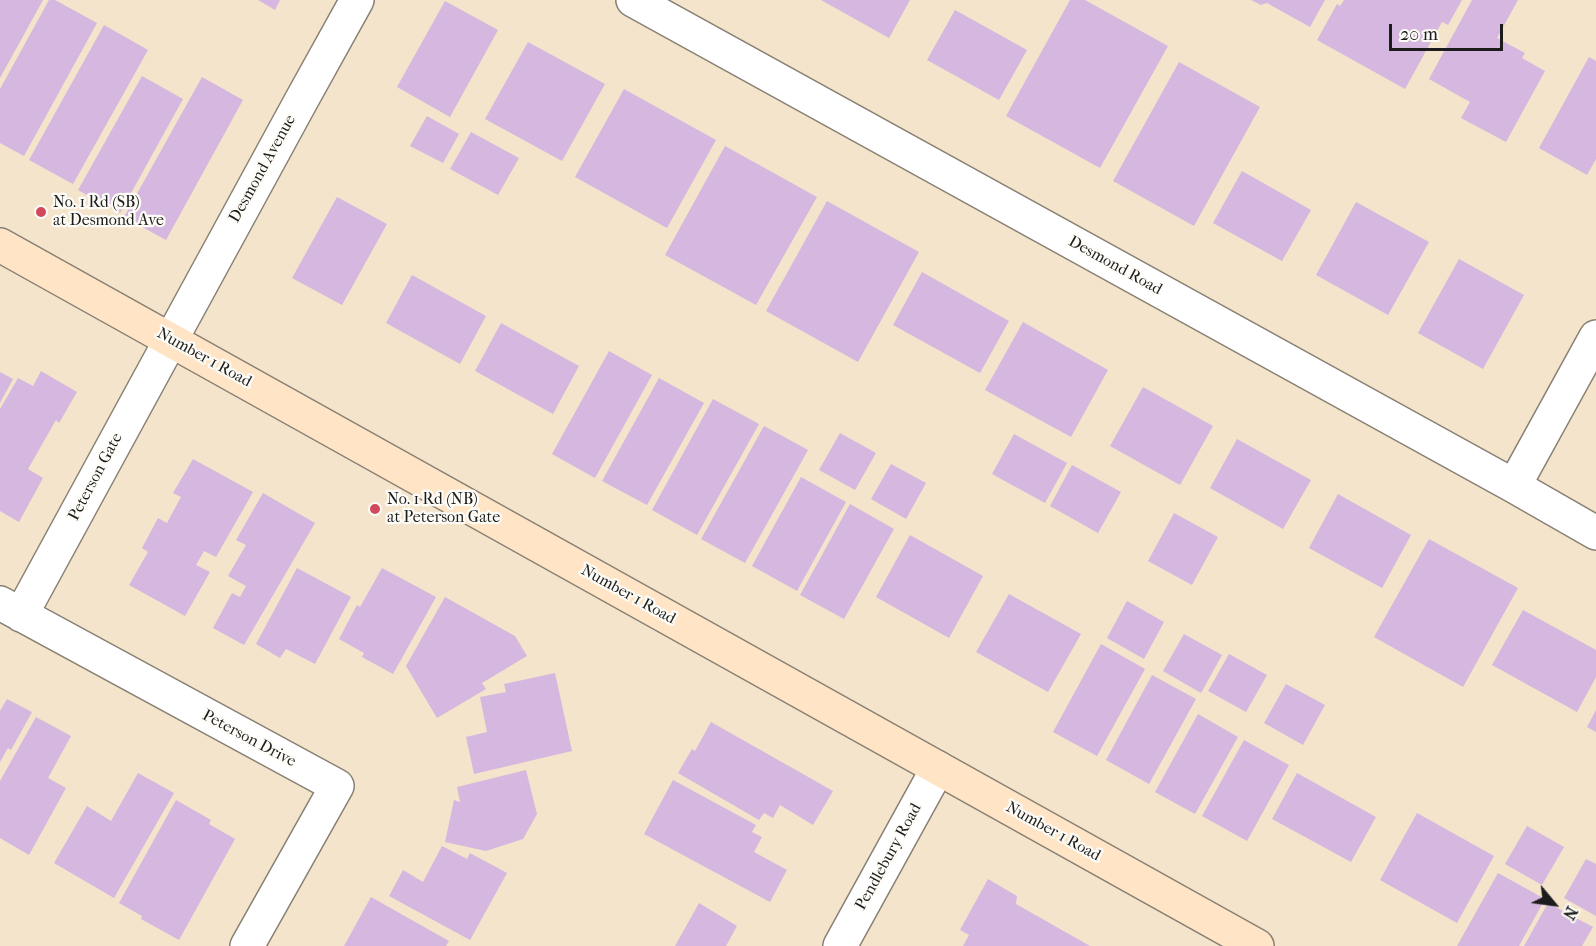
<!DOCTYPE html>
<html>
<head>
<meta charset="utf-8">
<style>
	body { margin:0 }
	#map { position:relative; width:1596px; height:946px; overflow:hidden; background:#f4e4cb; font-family:"IM FELL French Canon",serif }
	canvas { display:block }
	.north { position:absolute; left:1524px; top:874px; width:60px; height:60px; -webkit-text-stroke:4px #fdfcf7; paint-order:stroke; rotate:119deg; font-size:16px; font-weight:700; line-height:24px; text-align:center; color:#1c1c1c }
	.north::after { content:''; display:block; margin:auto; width:21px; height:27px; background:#1c1c1c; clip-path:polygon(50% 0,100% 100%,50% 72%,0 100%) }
	.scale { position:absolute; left:1389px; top:24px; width:114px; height:27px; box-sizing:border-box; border:3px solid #1c1c1c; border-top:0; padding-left:8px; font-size:18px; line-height:21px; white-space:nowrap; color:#1c1c1c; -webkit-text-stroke:4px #fdfcf7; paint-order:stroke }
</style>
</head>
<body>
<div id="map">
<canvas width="1596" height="946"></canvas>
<div class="north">N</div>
<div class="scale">20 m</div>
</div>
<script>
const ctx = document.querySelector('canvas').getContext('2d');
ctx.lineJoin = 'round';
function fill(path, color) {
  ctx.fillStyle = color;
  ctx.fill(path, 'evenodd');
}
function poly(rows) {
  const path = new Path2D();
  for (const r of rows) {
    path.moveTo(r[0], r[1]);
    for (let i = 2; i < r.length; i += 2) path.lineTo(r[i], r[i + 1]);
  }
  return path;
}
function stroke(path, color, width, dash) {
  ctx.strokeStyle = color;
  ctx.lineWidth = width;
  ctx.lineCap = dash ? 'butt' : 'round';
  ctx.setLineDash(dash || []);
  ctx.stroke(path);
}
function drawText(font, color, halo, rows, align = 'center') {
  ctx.font = font + ' "IM FELL French Canon",serif';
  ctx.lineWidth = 4.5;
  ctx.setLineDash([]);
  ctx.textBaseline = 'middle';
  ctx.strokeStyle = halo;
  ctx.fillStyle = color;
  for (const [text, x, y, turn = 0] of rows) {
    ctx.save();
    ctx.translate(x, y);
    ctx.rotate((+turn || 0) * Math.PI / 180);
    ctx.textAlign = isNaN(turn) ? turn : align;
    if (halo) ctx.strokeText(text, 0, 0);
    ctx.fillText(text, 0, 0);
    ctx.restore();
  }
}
fill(poly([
	[0,0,43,0,0,78],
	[49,0,55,0,97,23,24,156,0,143,0,89],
	[258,0,280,0,275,10],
	[821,0,910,0,889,38],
	[1070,0,1085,0,1168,46,1100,168,1006,116],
	[1251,0,1325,0,1310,27,1267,3,1261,5],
	[1344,0,1462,0,1448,25,1442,22,1405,89,1317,40,1337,4,1340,6],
	[1472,0,1518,0,1497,38,1525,53,1522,58,1545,71,1506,142,1461,118,1470,102,1429,79],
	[445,1,498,30,450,117,397,87],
	[955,10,1027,50,999,100,927,60],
	[104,25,148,50,73,184,29,160],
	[528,42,605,84,562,161,485,119],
	[1589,57,1596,61,1596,159,1587,175,1539,148],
	[1179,62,1260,107,1194,226,1113,181],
	[142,76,183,99,120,213,78,190],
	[202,77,243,100,166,240,124,217],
	[624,89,716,140,667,228,575,177],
	[427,116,459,134,443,163,410,146],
	[471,132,519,158,498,195,450,169],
	[725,146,817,197,756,305,665,255],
	[1242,171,1311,210,1282,261,1213,223],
	[337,197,387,224,342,305,292,278],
	[827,201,919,252,858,362,766,311],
	[1356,202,1429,242,1388,315,1316,275],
	[1459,259,1524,295,1483,369,1418,333],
	[922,272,1009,321,980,373,893,325],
	[412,275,486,316,460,364,386,323],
	[1023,322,1108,370,1071,437,985,390],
	[501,323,579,366,553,414,475,371],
	[609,351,652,375,595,478,552,454],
	[41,371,77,392,59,423,56,420,28,469,43,478,19,522,0,511,0,409,18,378,33,386],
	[0,372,13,379,0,403],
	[659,378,704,403,647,505,602,481],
	[1143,387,1213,426,1180,485,1110,446],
	[713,399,759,424,697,535,652,510],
	[764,426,808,450,745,563,701,539],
	[840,433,876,453,855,490,819,470],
	[1014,434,1067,463,1045,503,992,474],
	[1237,439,1311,480,1283,529,1210,488],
	[193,459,253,492,216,557,204,551,196,565,210,572,185,616,129,585,148,552,142,548,158,518,167,523,181,497,173,493],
	[891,464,926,483,906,519,871,499],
	[1072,465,1121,492,1098,533,1050,506],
	[801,477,846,502,797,591,752,566],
	[263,493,315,523,244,645,213,628,232,593,240,597,246,586,228,576,246,545,236,540],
	[1338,494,1411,535,1382,588,1309,548],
	[850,504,894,529,844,619,800,595],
	[1174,513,1218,537,1192,585,1148,561],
	[910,535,983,576,949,638,876,597],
	[1429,539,1518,588,1463,687,1374,637],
	[297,568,351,597,315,664,286,649,280,658,256,644],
	[382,568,436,597,393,674,362,657,364,653,339,639,357,605,360,607],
	[1009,594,1081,634,1048,692,976,652],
	[445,597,515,636,527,656,482,683,486,689,437,718,406,666],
	[1127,601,1164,622,1144,659,1107,638],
	[1523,610,1596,650,1596,677,1577,712,1492,665],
	[1184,634,1222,655,1201,693,1163,671],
	[1101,644,1145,669,1097,756,1053,732],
	[1229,654,1267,675,1246,712,1208,691],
	[555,673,572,751,474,774,466,737,487,732,480,697,506,692,504,684],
	[1152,675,1196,699,1149,784,1106,760],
	[1286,684,1325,705,1303,745,1264,723],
	[7,699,32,712,11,750,8,748,0,762,0,711],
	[1596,710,1596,732,1587,727],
	[1198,714,1238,737,1195,814,1155,792],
	[36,717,71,736,48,778,66,788,29,855,0,838,0,781],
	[711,722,833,791,813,825,780,805,773,818,764,813,759,820,678,773,692,749,695,751],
	[1244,740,1289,765,1247,841,1202,816],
	[526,770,537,814,523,839,486,851,445,842,454,800,460,802,457,787],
	[138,773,174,793,114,898,54,863,87,806,111,821],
	[1297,773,1376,817,1351,862,1272,819],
	[673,780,756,825,752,832,762,837,754,852,787,870,770,902,644,834],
	[176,800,211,820,209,824,235,839,179,940,141,919,142,916,119,903],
	[1417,813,1494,856,1457,923,1380,880],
	[1527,826,1564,847,1542,885,1505,864],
	[442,846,467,859,470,853,507,873,470,940,389,896,403,870,423,882],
	[1586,859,1596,864,1596,916,1564,898],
	[1498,873,1545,899,1519,946,1457,946],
	[988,879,1017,896,1016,904,1090,946,963,946,969,935,960,930],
	[371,897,449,941,446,946,344,946],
	[699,903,737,926,726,946,675,946],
	[1548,903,1593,927,1582,946,1524,946]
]), '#d5b7df');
const street = poly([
	[633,0,1514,486,1596,533],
	[1514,486,1596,337],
	[0,603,337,786,247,946],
	[21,615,301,101,357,0],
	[840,946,938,768]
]);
const secondary = poly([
	[0,245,1257,946]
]);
stroke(street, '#888074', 36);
stroke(secondary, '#888074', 36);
stroke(street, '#fff', 33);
stroke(secondary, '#ffe4c6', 33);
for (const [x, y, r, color] of [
	[41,212,6,"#d1495b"],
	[375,509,6,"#d1495b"]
]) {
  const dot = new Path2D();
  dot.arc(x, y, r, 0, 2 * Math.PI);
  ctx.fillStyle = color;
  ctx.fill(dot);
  stroke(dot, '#fdfcf7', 2);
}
drawText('16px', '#1c1c1c', '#fdfcf7', [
	["Desmond Avenue",263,169,-61],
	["Desmond Road",1115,266,29],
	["Number 1 Road",204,358,29],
	["Peterson Gate",96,477,-62],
	["Number 1 Road",628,595,29],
	["Peterson Drive",249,739,28],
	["Number 1 Road",1053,832,29],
	["Pendlebury Road",889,857,-61]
]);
drawText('16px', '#1c1c1c', '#fdfcf7', [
	["No. 1 Rd (SB)",53,203],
	["at Desmond Ave",53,221],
	["No. 1 Rd (NB)",387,500],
	["at Peterson Gate",387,518]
], 'left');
</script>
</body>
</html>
